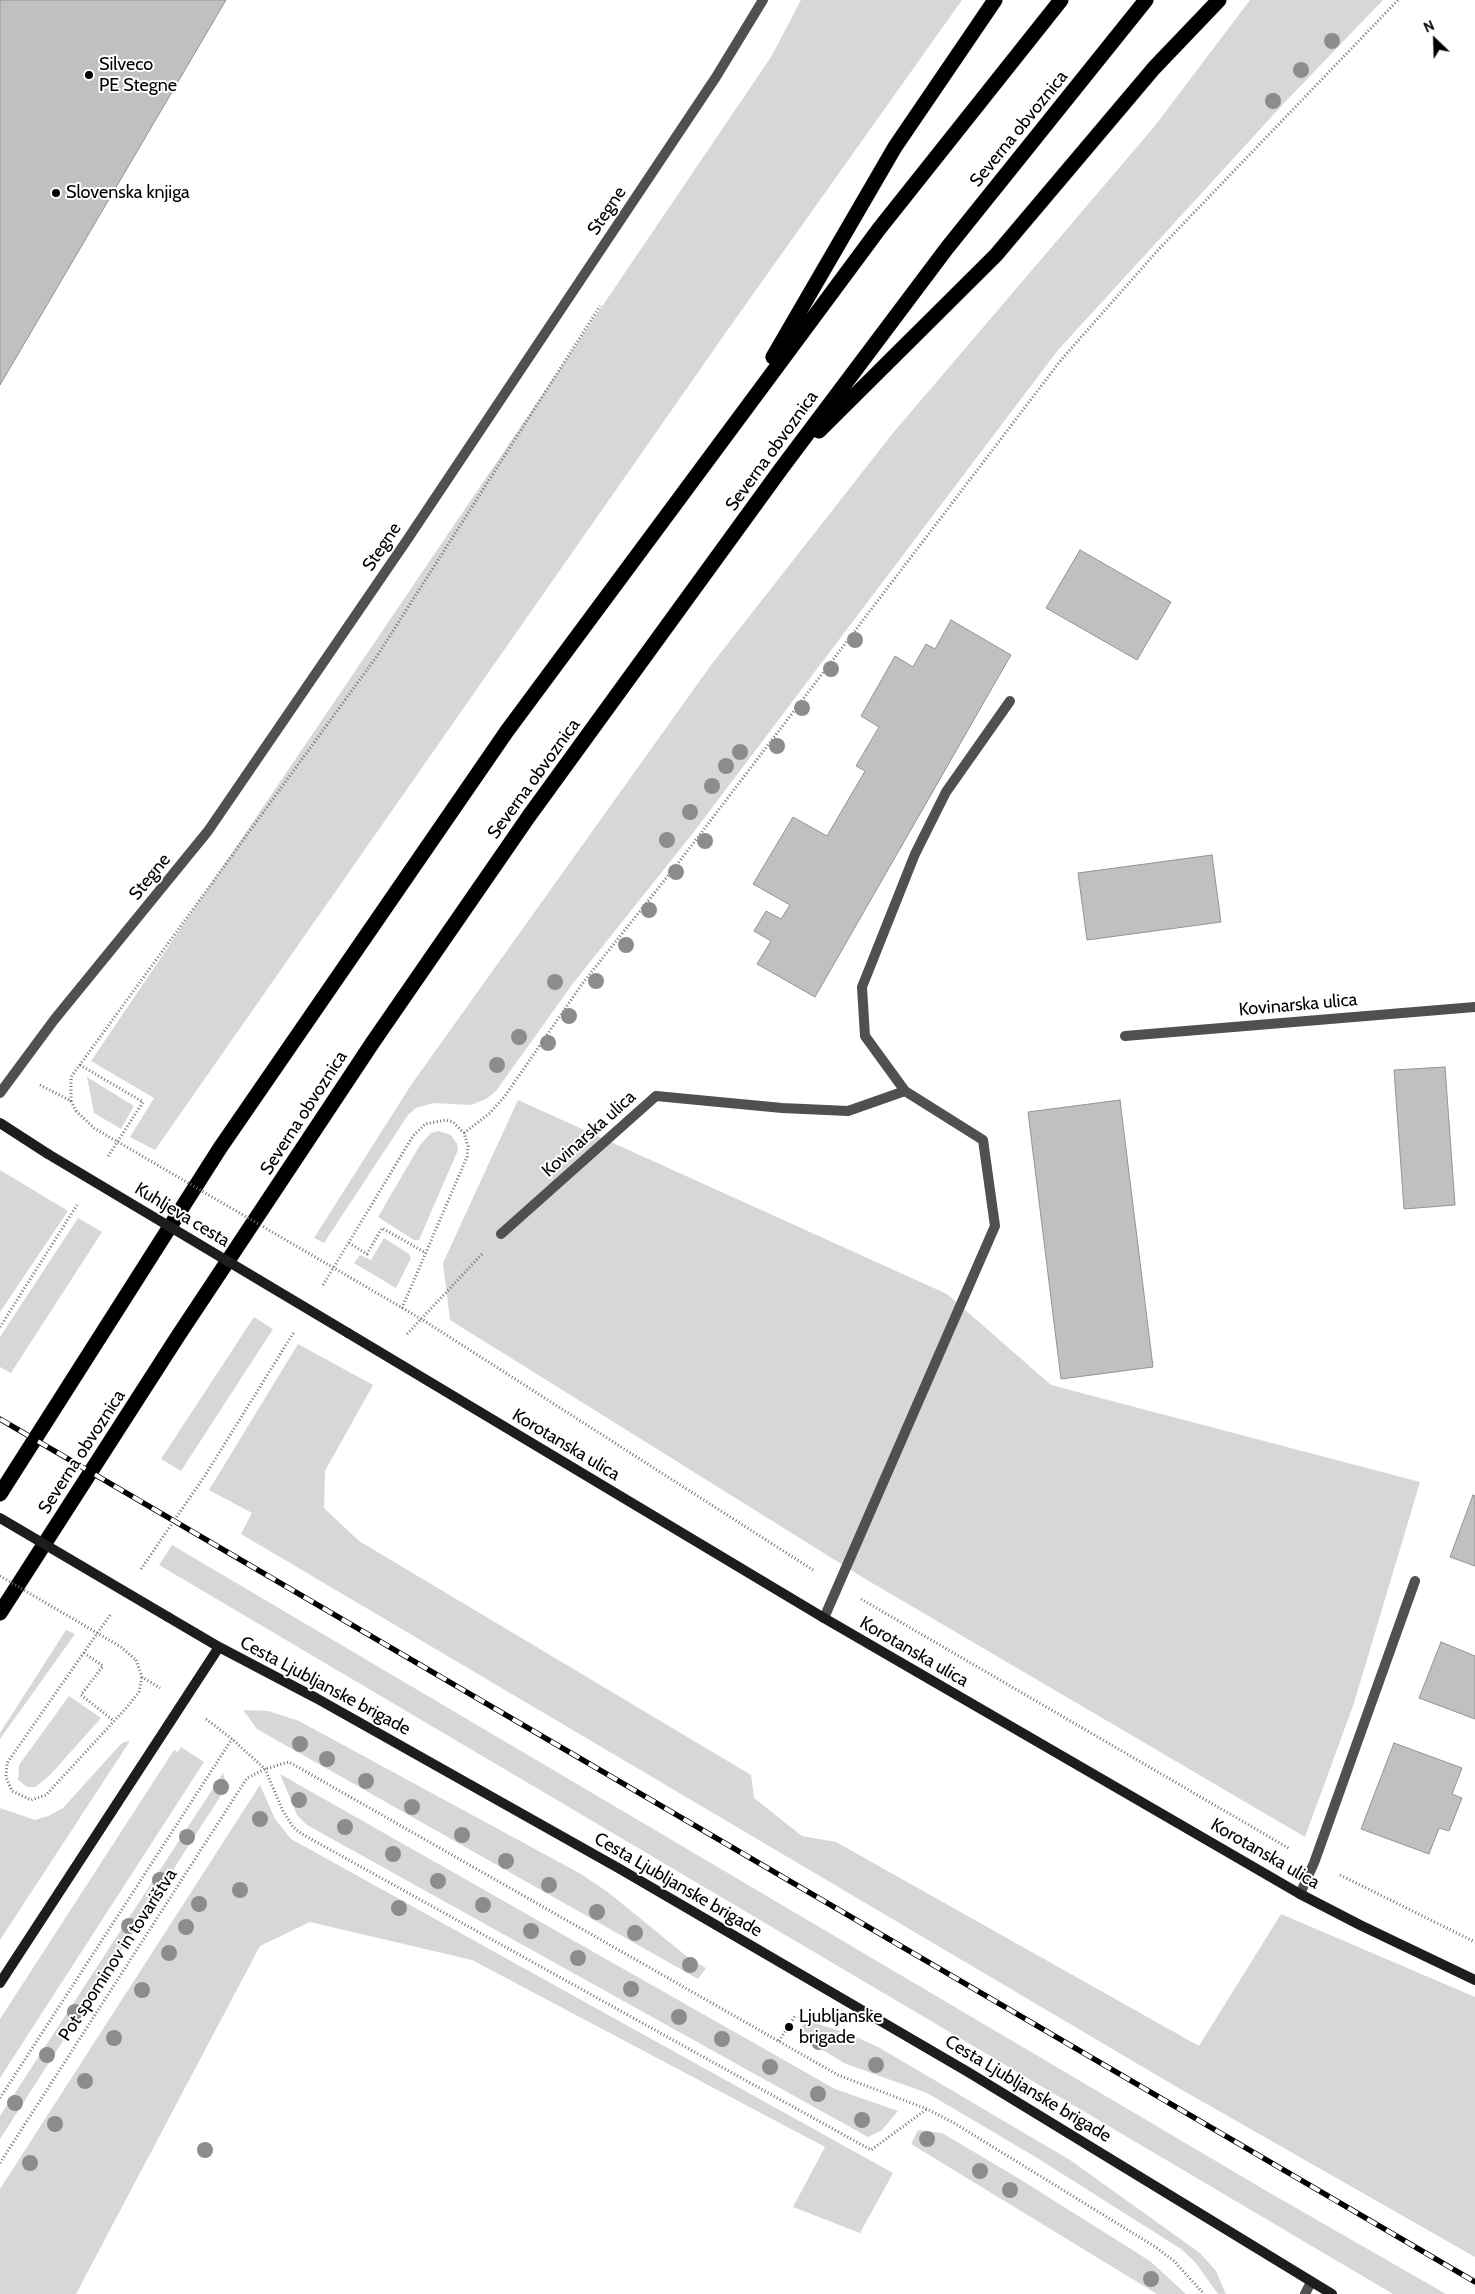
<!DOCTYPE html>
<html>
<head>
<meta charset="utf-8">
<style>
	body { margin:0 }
	#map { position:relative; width:1475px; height:2294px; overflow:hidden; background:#fff; font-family:Cabin,sans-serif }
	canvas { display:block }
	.north { position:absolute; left:1410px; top:15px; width:50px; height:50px; -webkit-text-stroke:4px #fff; paint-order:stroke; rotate:336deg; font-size:14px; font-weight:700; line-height:20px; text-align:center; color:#000 }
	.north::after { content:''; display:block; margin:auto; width:18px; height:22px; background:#000; clip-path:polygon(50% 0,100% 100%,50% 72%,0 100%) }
</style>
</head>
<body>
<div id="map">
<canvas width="1475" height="2294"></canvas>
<div class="north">N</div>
</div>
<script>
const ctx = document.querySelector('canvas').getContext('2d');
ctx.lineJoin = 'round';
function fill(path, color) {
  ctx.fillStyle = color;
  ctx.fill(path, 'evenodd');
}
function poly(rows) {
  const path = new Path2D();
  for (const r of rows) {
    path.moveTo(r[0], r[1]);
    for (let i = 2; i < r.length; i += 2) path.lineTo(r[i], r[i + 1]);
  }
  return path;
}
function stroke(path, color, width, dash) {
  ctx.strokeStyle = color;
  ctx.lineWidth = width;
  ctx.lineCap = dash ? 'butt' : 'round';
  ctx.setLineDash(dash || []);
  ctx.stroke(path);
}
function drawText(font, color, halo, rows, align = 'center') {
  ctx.font = font + ' Cabin,sans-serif';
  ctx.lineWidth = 4;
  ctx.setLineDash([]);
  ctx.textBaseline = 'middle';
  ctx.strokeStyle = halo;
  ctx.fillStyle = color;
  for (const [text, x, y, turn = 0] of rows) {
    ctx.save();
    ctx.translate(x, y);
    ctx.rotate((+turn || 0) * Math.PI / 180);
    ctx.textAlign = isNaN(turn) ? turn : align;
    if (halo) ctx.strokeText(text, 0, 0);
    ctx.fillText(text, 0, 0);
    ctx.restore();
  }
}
fill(poly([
	[801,0,962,0,729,328,155,1150,130,1137,154,1098,91,1061,771,57],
	[1250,0,1383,0,1286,101,1058,350,693,833,574,982,496,1091,486,1099,471,1105,433,1103,416,1108,408,1115,324,1243,314,1238,411,1085,711,665,893,433,1154,127],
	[87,1077,134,1106,121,1129,94,1113],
	[518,1100,947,1294,1051,1385,1420,1482,1354,1703,1305,1837,867,1580,450,1320,443,1263],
	[439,1131,451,1135,457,1144,458,1150,419,1240,414,1240,378,1217,420,1145,431,1133],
	[0,1170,68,1211,0,1312],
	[78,1218,102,1232,11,1373,0,1367,0,1337],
	[384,1238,409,1254,411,1258,396,1288,354,1263,360,1255,371,1260],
	[254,1317,273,1329,181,1471,161,1459],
	[298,1344,373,1385,325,1471,324,1508,359,1541,751,1775,754,1798,802,1836,836,1842,1199,2046,1281,1914,1475,1997,1475,2257,1175,2086,241,1534,252,1513,209,1490],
	[172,1545,1270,2193,1446,2294,1393,2294,159,1565],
	[66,1630,75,1634,0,1739,0,1733],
	[69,1696,101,1718,50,1775,35,1787,27,1787,18,1780,19,1765],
	[243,1710,268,1711,299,1721,581,1874,609,1893,690,1959,706,1968,698,1979,257,1729],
	[130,1741,0,1940,0,1808,35,1820,48,1816,63,1808,120,1745,124,1742],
	[181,1747,204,1762,0,2078,0,2019,174,1750,178,1752],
	[223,1773,227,1786,0,2139,0,2116],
	[280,1774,835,2089,898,2111,882,2130,868,2137,307,1825,297,1815],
	[260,1785,275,1819,291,1839,893,2173,860,2233,793,2207,825,2147,472,1960,310,1922,260,1946,76,2294,0,2294,0,2189],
	[806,2020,852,2035,880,2048,1070,2160,1200,2253,1216,2271,1226,2294,1218,2294,1195,2262,1181,2249,1034,2156,927,2093,846,2064,797,2035],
	[918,2130,942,2133,1018,2178,1150,2261,1186,2294,1157,2294,911,2144]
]), '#d7d7d7');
const building = poly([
	[0,0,226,0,0,385,0,0],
	[1080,550,1171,602,1137,660,1046,608,1080,550],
	[951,620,1011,655,815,997,757,964,771,941,754,931,766,911,781,919,790,905,753,884,793,817,827,836,865,771,856,766,879,727,861,716,895,656,913,667,926,644,935,649,951,620],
	[1212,855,1221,922,1087,940,1078,873,1212,855],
	[1445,1067,1455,1205,1404,1209,1394,1070,1445,1067],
	[1120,1100,1153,1367,1061,1379,1028,1112,1120,1100],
	[1473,1495,1475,1496,1475,1566,1450,1557,1473,1495],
	[1441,1642,1475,1656,1475,1719,1419,1698,1441,1642],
	[1394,1743,1462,1768,1452,1794,1462,1798,1449,1831,1439,1828,1429,1854,1361,1829,1394,1743]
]);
fill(building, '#c0c0c0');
stroke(building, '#949494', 1);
const highway = poly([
	[773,357,895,147,995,0],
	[819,431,996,255,1154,68,1219,0],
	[0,1494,220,1148,507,731,879,229,1061,0],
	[0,1613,178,1336,373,1042,529,816,781,469,947,248,1146,0]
]);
stroke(highway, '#dbdbdb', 16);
stroke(poly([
	[80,1065,143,1102,107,1158],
	[40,1085,71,1101,76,1111],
	[71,1101,71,1077,377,656,600,306],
	[464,1133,490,1113,505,1096,582,984,679,862,1061,360,1159,249,1398,0],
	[349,1243,367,1254,382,1228,426,1253],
	[323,1285,413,1136,425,1124,446,1120,453,1122,464,1133,468,1146,467,1157,402,1308],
	[375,1292,423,1320,813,1570],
	[0,1327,77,1205],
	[407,1334,483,1253],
	[141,1569,206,1474,294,1332],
	[861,1599,1290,1849],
	[110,1615,7,1763,6,1777,12,1791,31,1800,46,1795,128,1706,139,1692,142,1677],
	[84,1653,103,1666,81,1695,114,1721],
	[136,1660,142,1677,160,1688],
	[206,1719,232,1739,265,1769,283,1811,293,1827,302,1834,871,2150,927,2109],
	[1340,1875,1475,1942],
	[779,2041,795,2016],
	[0,2098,232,1739],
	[0,2163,247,1778,265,1769,289,1762,838,2075,927,2109,954,2123,1154,2246,1174,2261,1204,2294]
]), '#727272', 3, [1, 2.5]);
stroke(poly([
	[1125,1036,1475,1007],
	[905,1091,865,1036,862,987,915,854,946,792,1010,701],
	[501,1234,656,1096,782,1108,848,1111,905,1091,983,1140,995,1226,824,1618],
	[1300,1894,1314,1863,1415,1581]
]), '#505050', 10);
stroke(poly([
	[0,1093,54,1020,208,831,407,540,716,77,763,0],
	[1305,2294,1311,2282]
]), '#505050', 10);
stroke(poly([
	[0,1123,48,1154],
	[348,1333,824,1618,1300,1894,1360,1925,1475,1980],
	[168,1617,219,1647,316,1698,620,1869,968,2072,1332,2294],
	[0,1983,219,1647]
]), '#1d1d1d', 10);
stroke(highway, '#000', 15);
const rail = poly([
	[0,1419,1475,2282]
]);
stroke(rail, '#000', 5.5);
stroke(rail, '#fff', 4, [11]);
stroke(poly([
	[76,1111,94,1128,375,1292],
	[0,1576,121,1647,136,1660]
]), '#727272', 3, [1, 2.5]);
stroke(poly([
	[48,1154,348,1333],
	[0,1518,168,1617]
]), '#1d1d1d', 10);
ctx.fillStyle = '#8c8c8c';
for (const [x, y] of [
	[1332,41],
	[1301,70],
	[1273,101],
	[855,640],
	[831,669],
	[802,708],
	[777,746],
	[740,752],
	[726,766],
	[712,786],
	[690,812],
	[667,840],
	[705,841],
	[676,872],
	[649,910],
	[626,945],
	[596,981],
	[555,982],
	[569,1016],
	[519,1037],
	[548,1043],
	[497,1065],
	[300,1744],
	[327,1759],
	[366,1781],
	[221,1787],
	[299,1800],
	[412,1807],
	[260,1819],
	[345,1827],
	[462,1835],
	[187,1837],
	[393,1854],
	[506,1861],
	[160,1880],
	[438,1881],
	[549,1885],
	[240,1890],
	[199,1904],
	[483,1905],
	[399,1908],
	[597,1912],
	[129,1926],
	[186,1927],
	[531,1931],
	[635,1933],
	[169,1953],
	[578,1958],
	[690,1965],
	[631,1989],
	[142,1990],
	[75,2012],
	[679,2017],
	[114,2038],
	[722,2039],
	[819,2042],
	[47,2055],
	[876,2065],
	[770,2067],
	[85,2081],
	[818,2094],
	[15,2103],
	[862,2120],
	[55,2124],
	[927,2139],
	[205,2150],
	[30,2163],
	[980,2171],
	[1010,2190],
	[1151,2279]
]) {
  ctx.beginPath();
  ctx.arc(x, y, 8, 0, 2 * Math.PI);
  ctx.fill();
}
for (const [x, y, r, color] of [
	[89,75,5,"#000"],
	[56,193,5,"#000"],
	[789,2027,5,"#000"]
]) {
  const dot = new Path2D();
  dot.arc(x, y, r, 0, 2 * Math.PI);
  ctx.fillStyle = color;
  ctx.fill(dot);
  stroke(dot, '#fff', 2);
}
drawText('18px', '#000', '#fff', [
	["Silveco",99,65],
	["PE Stegne",99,86],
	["Slovenska knjiga",66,193],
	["Ljubljanske",799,2017],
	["brigade",799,2038]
], 'left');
drawText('18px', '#000', '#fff', [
	["Severna obvoznica",1019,129,-51],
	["Stegne",607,211,-56],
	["Severna obvoznica",772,451,-54],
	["Stegne",382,547,-56],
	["Severna obvoznica",534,779,-54],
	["Stegne",150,877,-51],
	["Kovinarska ulica",1298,1005,-5],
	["Severna obvoznica",304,1113,-57],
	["Kovinarska ulica",589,1134,-42],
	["Kuhljeva cesta",182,1215,31],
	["Korotanska ulica",566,1445,31],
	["Severna obvoznica",82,1452,-57],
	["Korotanska ulica",914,1652,30],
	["Cesta Ljubljanske brigade",325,1686,28],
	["Korotanska ulica",1265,1854,30],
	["Cesta Ljubljanske brigade",678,1885,30],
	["Pot spominov in tovarištva",118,1955,-57],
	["Cesta Ljubljanske brigade",1028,2089,31]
]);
</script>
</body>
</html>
